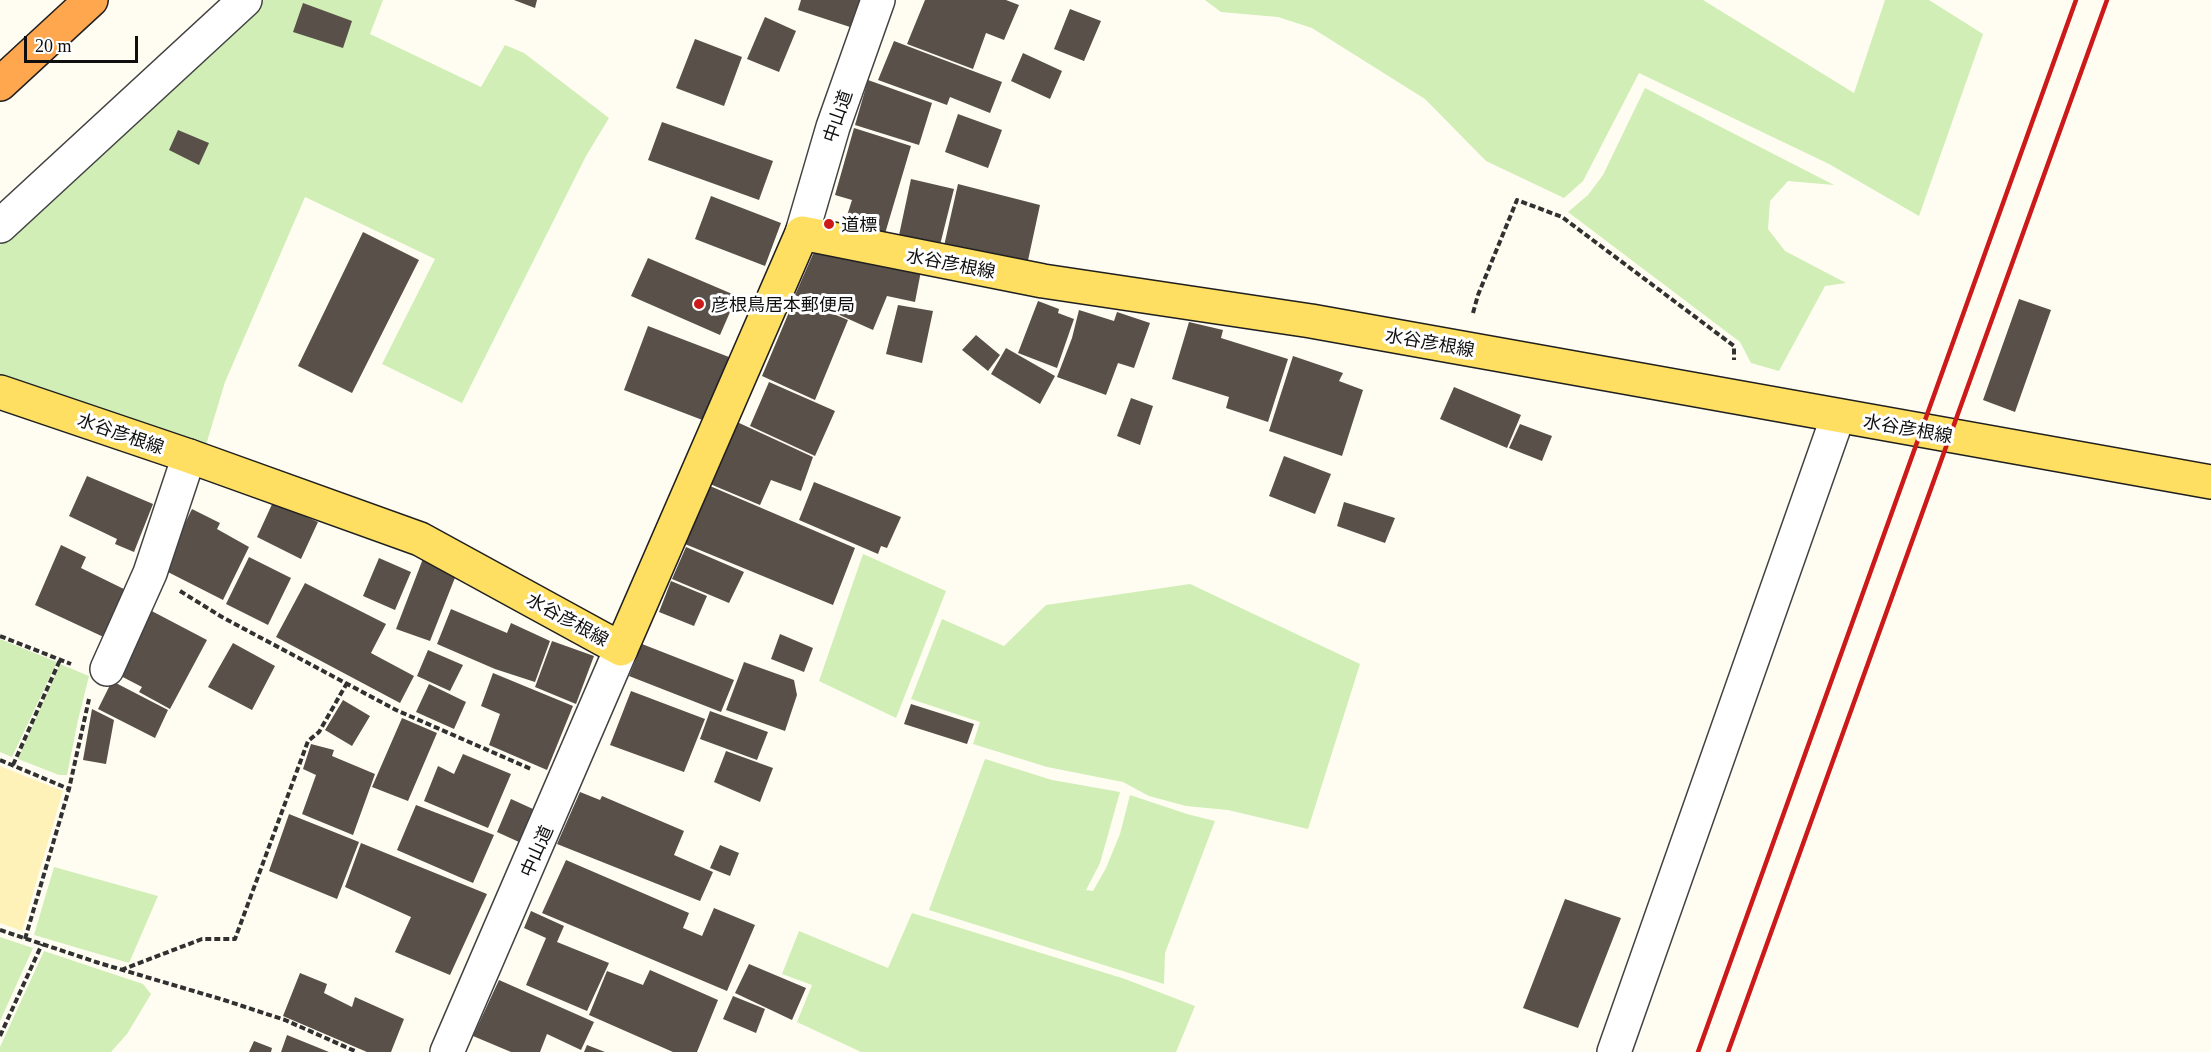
<!DOCTYPE html>
<html>
<head>
<meta charset="utf-8">
<style>
	body { margin:0 }
	#map { position:relative; width:2211px; height:1052px; overflow:hidden; background:#fffdf1; font-family:Georgia,serif }
	canvas { display:block }
	.scale { position:absolute; left:24px; top:36px; width:114px; height:27px; box-sizing:border-box; border:3px solid #0f0f0f; border-top:0; padding-left:8px; font-size:18px; line-height:21px; white-space:nowrap; color:#0f0f0f; -webkit-text-stroke:4px #fff; paint-order:stroke }
</style>
</head>
<body>
<div id="map">
<canvas width="2211" height="1052"></canvas>
<div class="scale">20 m</div>
</div>
<script>
const ctx = document.querySelector('canvas').getContext('2d');
ctx.lineJoin = 'round';
function fill(path, color) {
  ctx.fillStyle = color;
  ctx.fill(path, 'evenodd');
}
function poly(rows) {
  const path = new Path2D();
  for (const r of rows) {
    path.moveTo(r[0], r[1]);
    for (let i = 2; i < r.length; i += 2) path.lineTo(r[i], r[i + 1]);
  }
  return path;
}
function stroke(path, color, width, dash) {
  ctx.strokeStyle = color;
  ctx.lineWidth = width;
  ctx.lineCap = dash ? 'butt' : 'round';
  ctx.setLineDash(dash || []);
  ctx.stroke(path);
}
function drawText(font, color, halo, rows, align = 'center') {
  ctx.font = font + ' Georgia,"Noto Sans JP",serif';
  ctx.lineWidth = 6;
  ctx.setLineDash([]);
  ctx.textBaseline = 'middle';
  ctx.strokeStyle = halo;
  ctx.fillStyle = color;
  for (const [text, x, y, turn = 0] of rows) {
    ctx.save();
    ctx.translate(x, y);
    ctx.rotate((+turn || 0) * Math.PI / 180);
    ctx.textAlign = isNaN(turn) ? turn : align;
    if (halo) ctx.strokeText(text, 0, 0);
    ctx.fillText(text, 0, 0);
    ctx.restore();
  }
}
fill(poly([
	[264,0,383,0,370,34,481,87,505,45,524,53,609,118,586,156,462,403,382,364,435,259,305,197,225,382,206,445,0,374,0,245],
	[1205,0,1703,0,1854,93,1885,0,1929,0,1983,34,1919,216,1829,164,1639,73,1583,181,1564,198,1486,161,1425,99,1312,28,1278,17,1221,12],
	[1645,88,1834,185,1788,181,1770,201,1768,229,1785,251,1846,283,1825,286,1779,371,1751,363,1740,342,1568,212,1588,195,1603,175],
	[863,554,946,591,896,718,819,681],
	[1190,584,1360,664,1308,829,1228,810,1186,806,1149,796,1123,782,1047,767,973,744,980,722,911,699,942,619,1004,646,1046,605],
	[0,639,57,662,12,757,0,752],
	[60,664,89,676,78,720,67,775,59,775,18,759],
	[985,759,1052,780,1120,792,1100,863,1086,890,1093,891,1106,868,1120,834,1130,795,1187,814,1215,821,1165,953,1164,984,929,910],
	[54,867,158,896,129,963,34,935],
	[912,913,1125,979,1195,1006,1176,1052,861,1052,797,1022,812,985,782,974,799,931,888,968],
	[0,937,33,948,0,1021],
	[44,951,143,984,151,994,127,1034,111,1052,0,1052,0,1047]
]), '#d0eeb6');
fill(poly([
	[0,766,63,791,22,931,0,923]
]), '#fff2b9');
fill(poly([
	[514,0,537,0,535,8],
	[801,0,860,0,850,27,798,10],
	[925,0,1006,0,1019,5,1004,40,986,33,973,69,907,44],
	[303,3,352,21,343,48,293,32],
	[1070,9,1101,21,1084,61,1054,49],
	[765,17,796,31,779,72,747,59],
	[695,39,742,57,724,106,676,88],
	[894,41,1002,82,990,113,950,97,947,105,878,80],
	[1023,53,1062,71,1050,99,1011,81],
	[868,80,932,103,919,145,855,125],
	[958,114,1002,130,988,168,945,152],
	[662,122,773,161,759,200,648,160],
	[854,128,911,146,884,237,844,225,852,200,835,195],
	[178,130,209,143,199,165,169,150],
	[911,179,954,189,939,249,898,240],
	[958,184,1040,205,1027,265,944,246],
	[711,196,781,223,765,266,695,239],
	[363,232,419,260,352,393,298,366],
	[837,253,921,271,915,302,887,296,873,330,795,295,813,254],
	[648,258,737,296,720,335,631,296],
	[795,298,848,320,815,400,762,376],
	[2019,299,2051,310,2015,412,1983,400],
	[1038,301,1059,309,1058,313,1074,319,1057,368,1018,353],
	[898,305,933,311,922,363,886,354],
	[1079,310,1114,321,1117,312,1150,323,1134,368,1118,363,1106,395,1057,377,1072,338],
	[1189,322,1223,330,1221,338,1288,359,1268,422,1226,408,1229,397,1172,379],
	[648,326,729,357,705,421,624,390],
	[976,335,1000,355,988,371,962,350],
	[1006,348,1055,376,1040,404,991,374],
	[1293,356,1343,373,1339,381,1363,390,1342,456,1269,431],
	[769,382,835,411,815,456,750,426],
	[1454,387,1521,415,1507,448,1440,419],
	[1131,398,1153,406,1140,445,1117,436],
	[737,422,813,457,801,491,771,480,760,505,710,484],
	[1520,424,1552,436,1542,461,1509,448],
	[1284,456,1331,474,1315,514,1269,496],
	[87,476,153,504,134,552,115,544,117,539,69,516],
	[814,482,901,517,887,548,881,546,878,554,799,520],
	[710,486,855,548,833,605,685,544],
	[273,502,318,522,301,559,257,537],
	[1344,502,1395,518,1385,543,1337,526],
	[192,509,220,523,217,529,249,547,223,600,162,569],
	[61,545,86,557,81,568,132,593,110,640,35,605],
	[686,547,744,572,729,603,672,579],
	[424,556,458,570,430,641,396,629],
	[249,557,291,578,268,625,226,604],
	[379,558,411,572,395,610,363,596],
	[671,581,707,596,694,626,659,612],
	[305,583,386,624,371,653,414,676,400,703,276,637],
	[146,608,207,640,170,709,139,692,142,687,113,672],
	[451,609,507,633,511,623,550,641,535,682,495,669,437,644],
	[780,634,813,648,804,672,771,659],
	[552,641,594,656,576,704,535,687],
	[233,643,275,666,252,710,208,687],
	[642,644,734,680,721,712,629,676],
	[428,650,463,665,450,691,417,676],
	[744,662,794,680,797,695,785,731,726,710],
	[493,673,573,706,547,770,489,745,500,714,481,706],
	[112,681,168,710,155,738,98,709],
	[429,684,466,702,454,729,416,712],
	[631,691,705,719,684,772,610,745],
	[343,700,370,716,352,746,325,730],
	[911,704,974,724,967,744,904,724],
	[92,709,114,720,106,764,83,760],
	[710,711,768,732,757,760,700,739],
	[402,718,437,733,408,801,372,787],
	[311,744,334,750,332,756,375,774,353,835,302,814,316,775,303,769],
	[726,751,773,768,760,802,714,782],
	[463,754,511,774,488,828,424,801,438,766,454,774],
	[580,792,600,800,602,796,684,831,674,855,713,872,700,901,557,844],
	[511,799,533,809,519,842,497,832],
	[416,805,494,835,473,883,397,850],
	[289,814,359,842,337,899,269,871],
	[361,843,487,894,450,975,395,952,411,917,345,887],
	[720,845,739,853,730,876,710,868],
	[566,860,689,913,683,928,702,936,714,908,755,925,727,991,542,913],
	[1565,899,1621,918,1578,1028,1523,1008],
	[531,911,564,926,557,942,609,963,587,1011,526,985,546,938,524,928],
	[749,964,806,988,792,1020,735,993],
	[650,970,718,1000,697,1052,673,1052,589,1015,607,971,643,985],
	[300,973,327,984,324,993,352,1007,355,997,404,1019,391,1052,367,1052,283,1016],
	[499,980,594,1022,581,1050,547,1034,540,1052,511,1052,473,1036],
	[733,996,765,1009,756,1033,723,1019],
	[287,1035,329,1052,281,1052],
	[254,1041,272,1048,271,1052,249,1052],
	[587,1045,605,1052,584,1052]
]), '#59504a');
const minor = poly([
	[0,226,245,0],
	[802,233,833,127,878,0],
	[107,669,150,573,189,456],
	[447,1052,621,649],
	[1614,1052,1838,416]
]);
const major = poly([
	[0,392,189,456,420,539,621,649,802,233,1043,281,1311,321,2211,482]
]);
const highway = poly([
	[0,84,91,0]
]);
stroke(minor, '#424242', 36);
stroke(major, '#202020', 36);
stroke(highway, '#202020', 36);
stroke(poly([
	[1473,313,1478,295,1517,200,1562,217,1734,346,1734,360],
	[180,591,222,617,396,710,531,769],
	[0,636,71,664],
	[0,760,69,789],
	[13,765,60,660],
	[0,930,99,963,224,1000,285,1020,357,1052],
	[25,939,69,789,89,699],
	[121,970,202,939,235,939,308,741,319,732,347,683],
	[0,1036,42,944]
]), '#313131', 4, [6, 3]);
stroke(minor, '#fff', 33);
stroke(major, '#ffdf61', 33);
stroke(highway, '#ffa74f', 33);
stroke(poly([
	[1698,1052,2076,0],
	[1728,1052,2107,0]
]), '#cc191a', 4.5);
for (const [x, y, r, color] of [
	[829,224,6,"#cc191a"],
	[699,304,6,"#cc191a"]
]) {
  const dot = new Path2D();
  dot.arc(x, y, r, 0, 2 * Math.PI);
  ctx.fillStyle = color;
  ctx.fill(dot);
  stroke(dot, '#fff', 2);
}
drawText('18px', '#0f0f0f', '#fff', [
	["中山道",837,116,-71],
	["水谷彦根線",951,263,11],
	["水谷彦根線",1430,342,10],
	["水谷彦根線",1908,428,10],
	["水谷彦根線",121,433,19],
	["水谷彦根線",568,619,29],
	["中山道",536,851,-66]
]);
drawText('18px', '#0f0f0f', '#fff', [
	["道標",841,224],
	["彦根鳥居本郵便局",711,304]
], 'left');
</script>
</body>
</html>
